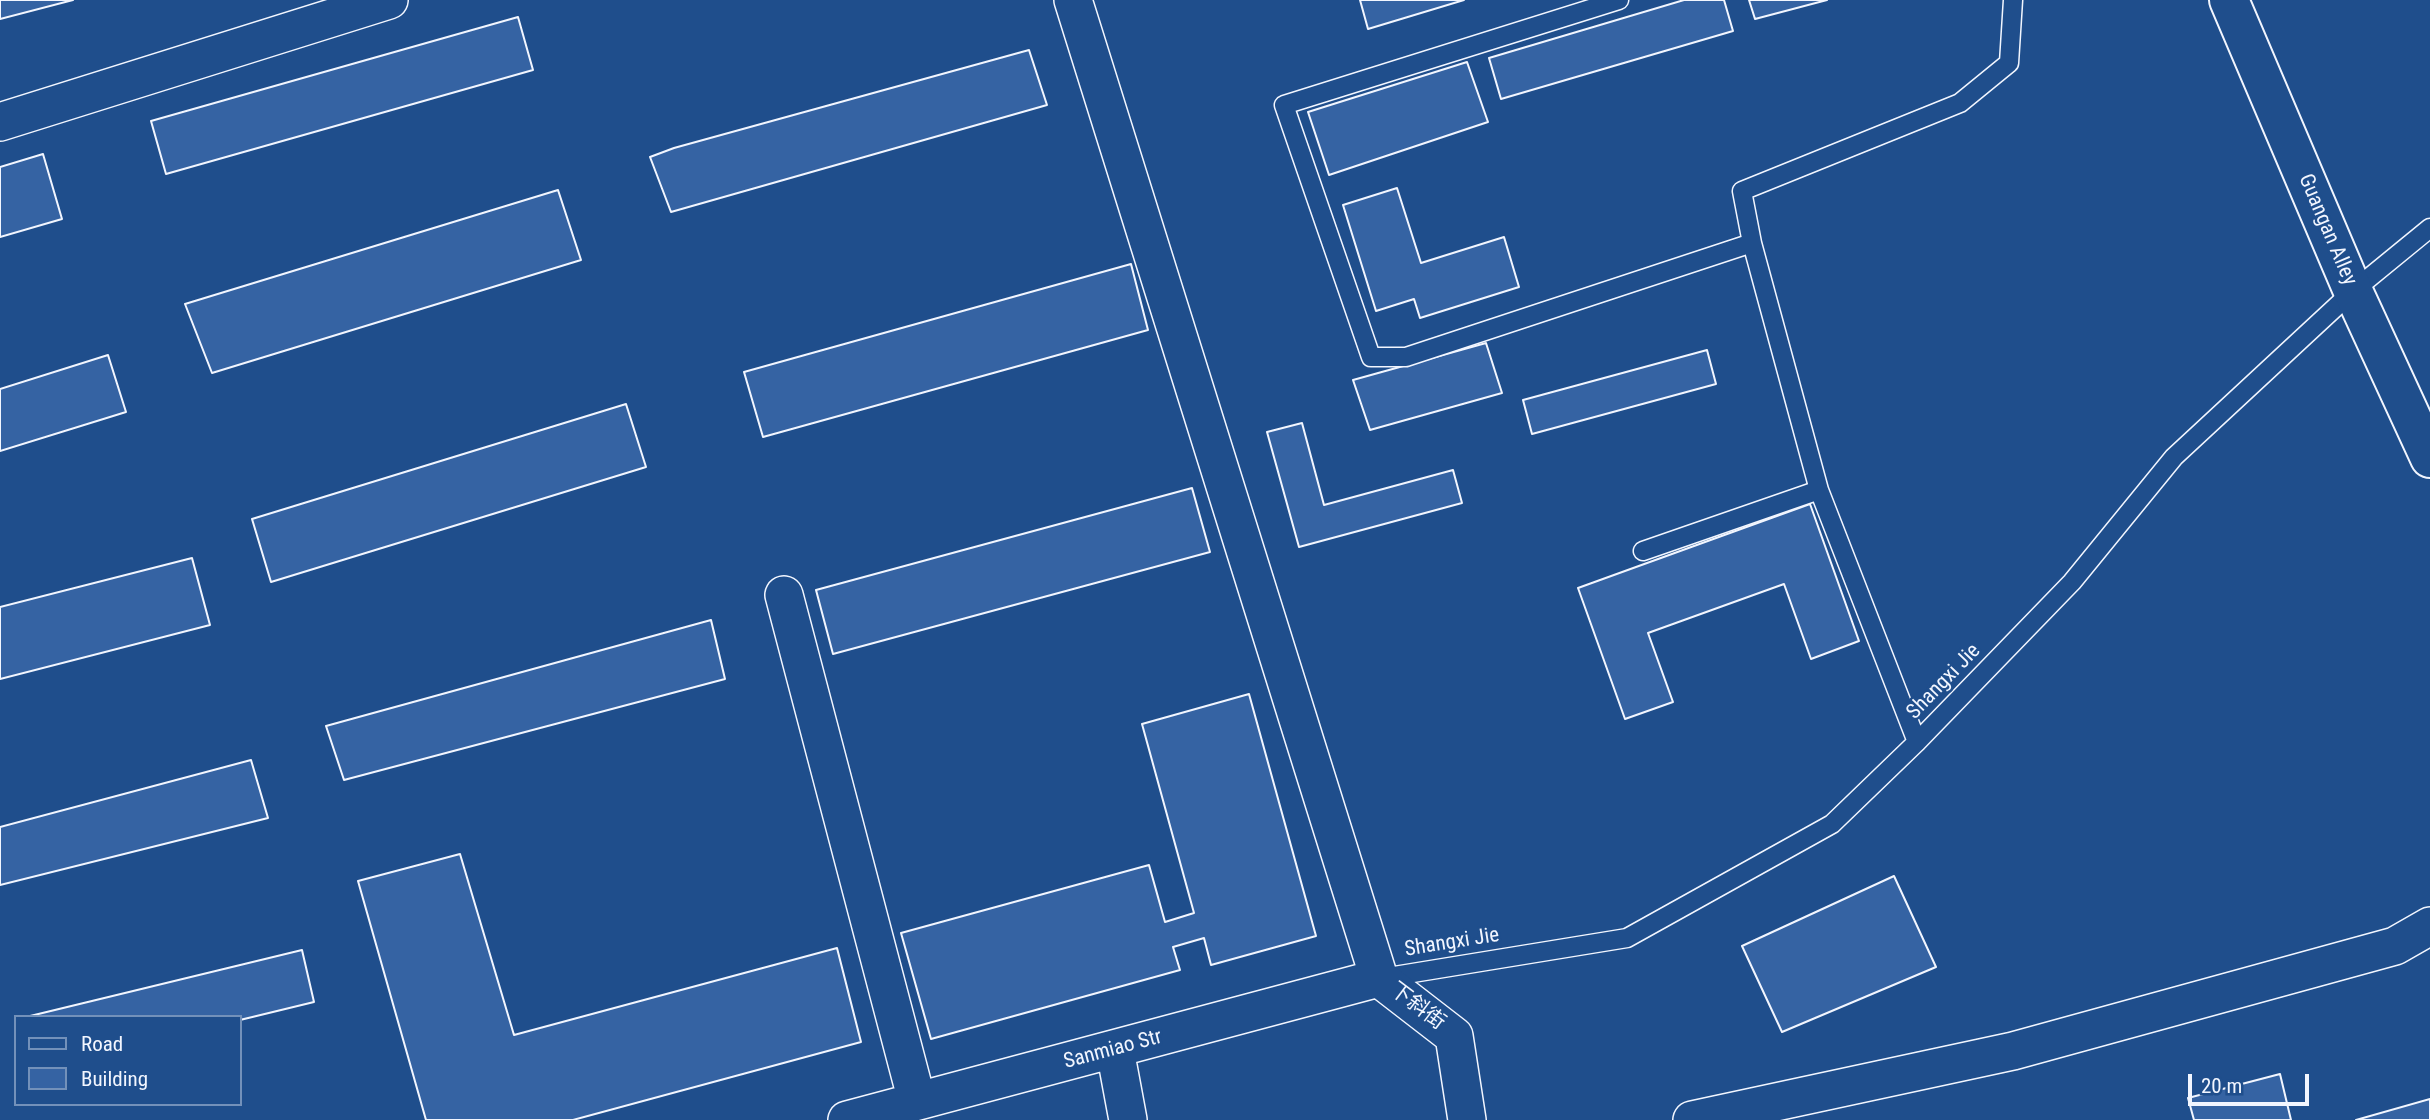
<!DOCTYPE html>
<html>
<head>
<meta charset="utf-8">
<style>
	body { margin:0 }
	#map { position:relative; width:2430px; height:1120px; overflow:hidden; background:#1f4e8c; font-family:"Roboto Condensed",sans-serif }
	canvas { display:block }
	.legend { position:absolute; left:14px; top:1015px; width:228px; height:91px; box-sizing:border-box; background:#1f4e8c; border:2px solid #7391ba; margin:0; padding:9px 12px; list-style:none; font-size:21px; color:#f2f6ff }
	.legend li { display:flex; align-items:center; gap:14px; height:35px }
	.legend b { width:35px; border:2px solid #7391ba }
	.scale { position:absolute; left:2188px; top:1074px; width:121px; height:32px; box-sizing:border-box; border:4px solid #f2f6ff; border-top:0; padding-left:9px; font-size:21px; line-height:24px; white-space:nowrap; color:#f2f6ff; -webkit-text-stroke:5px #1f4e8c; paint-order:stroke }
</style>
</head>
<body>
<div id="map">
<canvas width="2430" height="1120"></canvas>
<ul class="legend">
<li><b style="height:9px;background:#1f4e8c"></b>Road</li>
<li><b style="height:19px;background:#3563a3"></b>Building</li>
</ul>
<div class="scale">20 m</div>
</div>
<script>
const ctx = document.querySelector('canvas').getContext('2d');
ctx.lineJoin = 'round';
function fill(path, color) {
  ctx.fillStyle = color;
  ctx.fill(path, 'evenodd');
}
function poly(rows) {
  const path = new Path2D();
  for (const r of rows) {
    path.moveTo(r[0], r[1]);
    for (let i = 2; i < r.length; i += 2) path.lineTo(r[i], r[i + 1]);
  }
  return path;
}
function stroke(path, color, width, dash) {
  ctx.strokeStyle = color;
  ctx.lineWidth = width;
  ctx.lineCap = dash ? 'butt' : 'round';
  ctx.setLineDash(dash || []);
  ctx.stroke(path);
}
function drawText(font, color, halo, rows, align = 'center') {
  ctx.font = font + ' "Roboto Condensed","Noto Sans SC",sans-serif';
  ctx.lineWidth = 5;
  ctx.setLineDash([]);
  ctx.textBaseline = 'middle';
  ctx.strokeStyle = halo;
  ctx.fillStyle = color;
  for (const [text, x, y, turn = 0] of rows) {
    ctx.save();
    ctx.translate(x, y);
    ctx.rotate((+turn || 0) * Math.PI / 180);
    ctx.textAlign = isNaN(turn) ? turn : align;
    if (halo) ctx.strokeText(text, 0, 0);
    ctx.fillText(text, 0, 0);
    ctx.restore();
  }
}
const building = poly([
	[0,0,73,0,0,19,0,0],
	[1360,0,1464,0,1368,29,1360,0],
	[1684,0,1724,0,1733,31,1501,99,1489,58,1684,0],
	[1749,0,1827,0,1755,19,1749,0],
	[518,17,533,70,166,174,151,121,518,17],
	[1029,50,1047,105,671,212,650,157,674,148,1029,50],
	[1467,62,1488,122,1329,175,1308,112,1467,62],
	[43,154,62,219,0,237,0,167,43,154],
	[1397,188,1421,263,1504,237,1519,287,1420,318,1414,299,1376,311,1343,205,1397,188],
	[558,190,581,260,212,373,185,304,558,190],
	[1131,264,1148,330,763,437,744,372,1131,264],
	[1486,343,1502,393,1370,430,1353,380,1486,343],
	[1707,350,1716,384,1532,434,1523,400,1707,350],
	[108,355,126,412,0,451,0,389,108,355],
	[626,404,646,467,271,582,252,519,626,404],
	[1302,423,1324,505,1453,470,1462,503,1299,547,1267,432,1302,423],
	[1192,488,1210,552,833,654,816,590,1192,488],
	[1810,504,1859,641,1811,659,1784,584,1648,633,1673,702,1625,719,1578,588,1810,504],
	[192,558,210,625,0,679,0,607,192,558],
	[711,620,725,679,344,780,326,726,711,620],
	[1249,694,1316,936,1211,965,1204,938,1173,947,1180,970,931,1039,901,933,1149,865,1165,922,1194,913,1142,724,1249,694],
	[251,760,268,818,0,885,0,827,251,760],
	[460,854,514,1035,837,948,861,1042,573,1120,426,1120,358,881,460,854],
	[1894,876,1936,967,1782,1032,1742,946,1894,876],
	[302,950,314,1002,240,1020,240,1017,26,1017,302,950],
	[2280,1074,2291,1120,2194,1120,2188,1098,2280,1074],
	[2430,1099,2430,1120,2356,1120,2430,1099]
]);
fill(building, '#3563a3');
stroke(building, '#f2f6ff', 2);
const lane = poly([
	[1619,0,1284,105,1371,357,1406,357,1752,243,1742,191,1960,103,2009,63,2013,0],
	[1752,243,1819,490,1917,742],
	[1643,551,1819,490],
	[1382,978,1627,938,1832,824,1917,742,2072,582,2174,457,2353,291,2430,228]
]);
const street = poly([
	[1073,0,1379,978],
	[0,122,389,0],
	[784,595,917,1101],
	[1379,978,1454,1036,1467,1120],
	[1115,1050,1128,1120],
	[847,1120,1379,978],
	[1692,1120,2013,1051,2395,946,2430,926]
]);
const secondary = poly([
	[2229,0,2353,291,2430,458]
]);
stroke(lane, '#f2f6ff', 21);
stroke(street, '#f2f6ff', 40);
stroke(secondary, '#f2f6ff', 42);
stroke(lane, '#1f4e8c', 18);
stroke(street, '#1f4e8c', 37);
stroke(secondary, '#1f4e8c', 38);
drawText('21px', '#f2f6ff', '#1f4e8c', [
	["Guangan Alley",2327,230,67],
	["Shangxi Jie",1944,682,-46],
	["Shangxi Jie",1452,943,-9],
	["下斜街",1417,1007,37],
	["Sanmiao Str",1113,1050,-15]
]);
</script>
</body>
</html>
